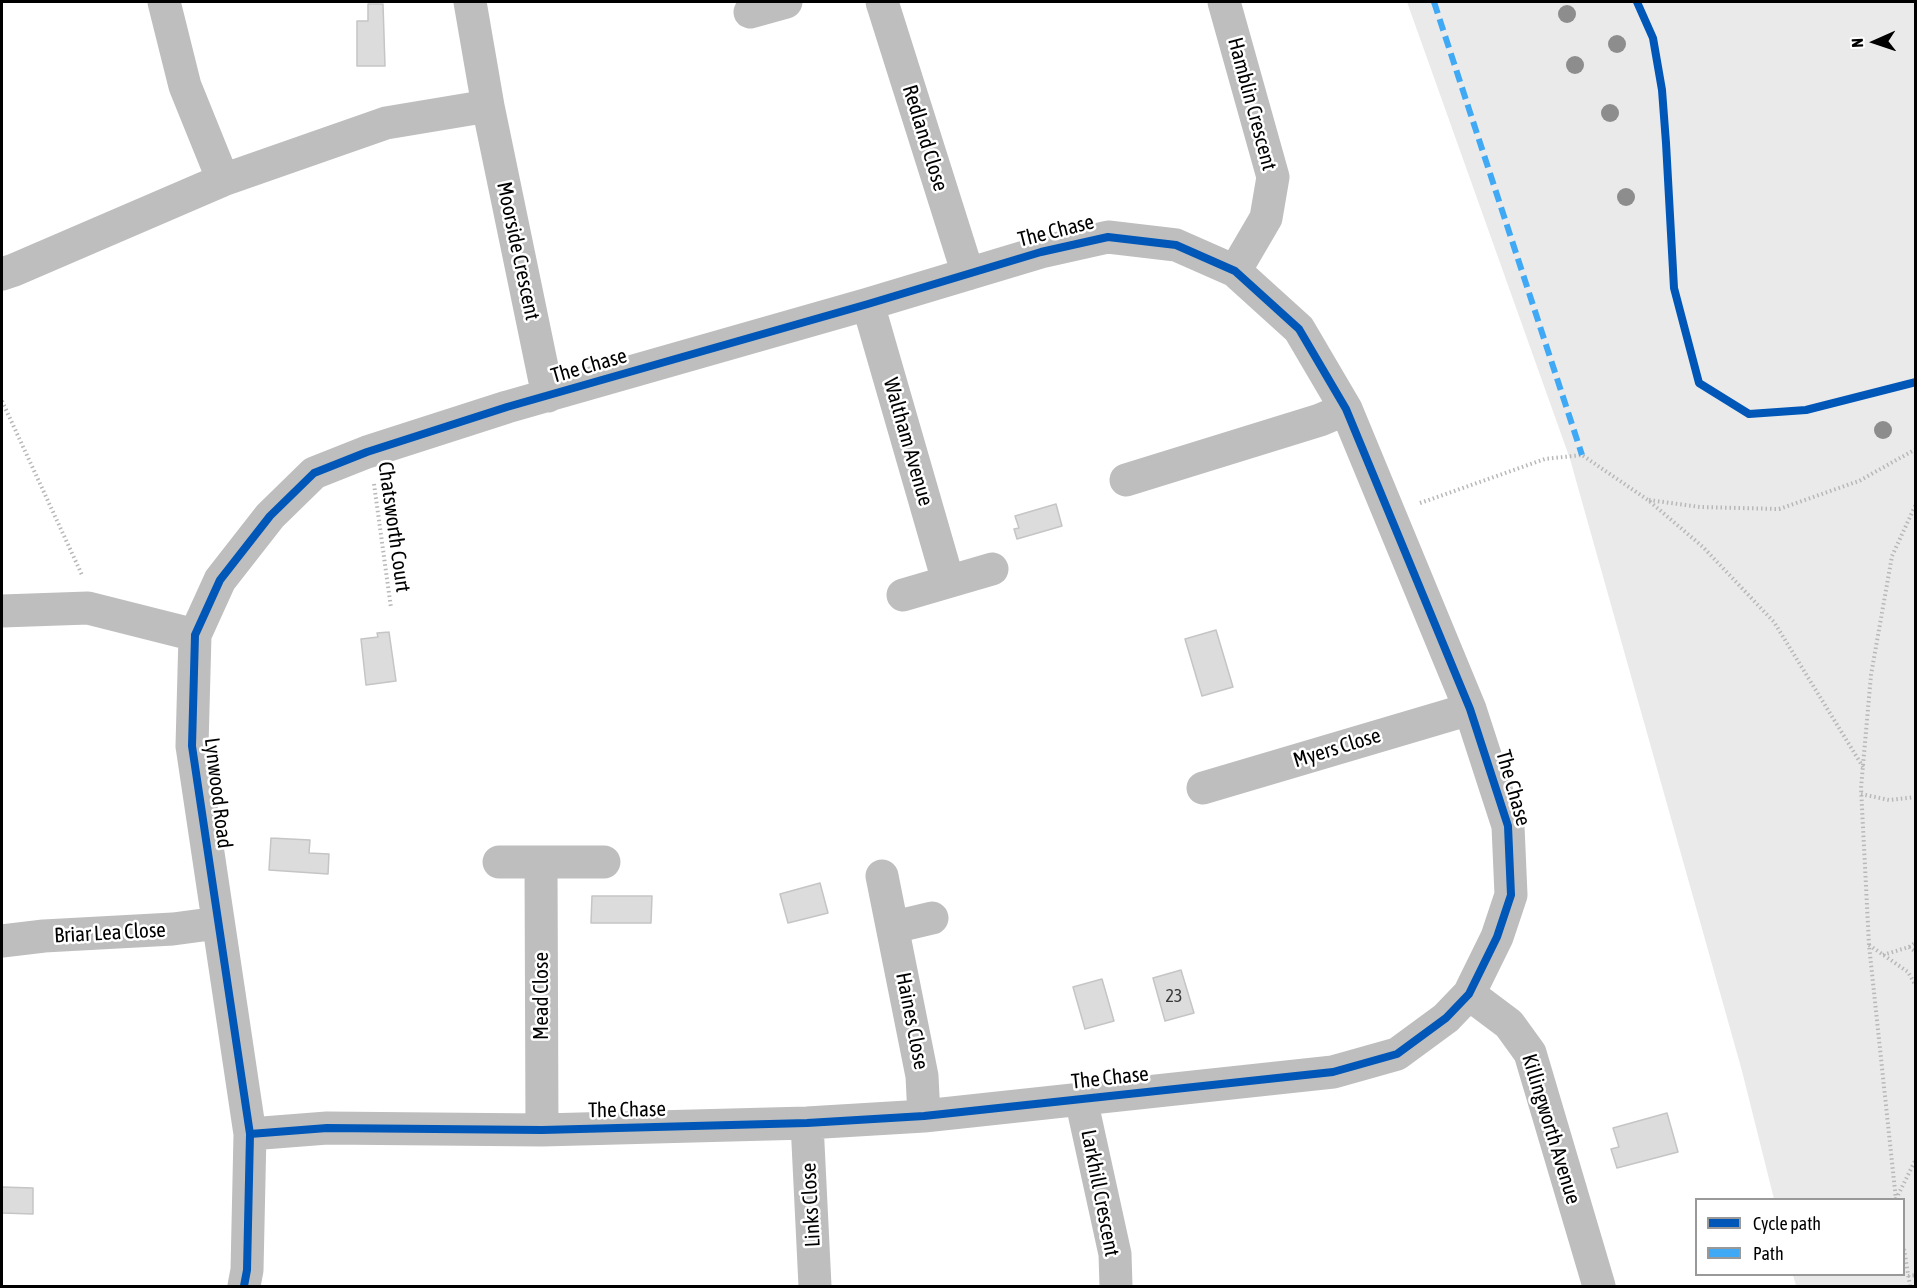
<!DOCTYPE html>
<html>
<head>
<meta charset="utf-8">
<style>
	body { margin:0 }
	#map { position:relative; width:1917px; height:1288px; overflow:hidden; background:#fff; font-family:"Asap Condensed",sans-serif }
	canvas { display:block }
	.frame { position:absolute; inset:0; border:3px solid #000; pointer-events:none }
	.legend { position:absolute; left:1695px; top:1198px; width:210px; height:78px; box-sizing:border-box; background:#fff; border:2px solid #999; margin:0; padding:8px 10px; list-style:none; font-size:18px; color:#000 }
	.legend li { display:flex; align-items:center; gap:12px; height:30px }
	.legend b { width:30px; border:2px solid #999 }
	.north { position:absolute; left:1845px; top:12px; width:60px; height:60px; -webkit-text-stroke:4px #fff; paint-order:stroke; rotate:267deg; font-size:16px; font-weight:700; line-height:24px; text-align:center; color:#000 }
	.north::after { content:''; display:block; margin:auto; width:21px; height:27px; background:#000; clip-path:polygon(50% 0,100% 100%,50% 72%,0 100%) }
</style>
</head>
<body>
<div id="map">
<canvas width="1917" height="1288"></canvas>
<div class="frame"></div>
<ul class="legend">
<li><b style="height:8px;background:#0057b8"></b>Cycle path</li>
<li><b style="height:8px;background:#3fa9f5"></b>Path</li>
</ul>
<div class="north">N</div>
</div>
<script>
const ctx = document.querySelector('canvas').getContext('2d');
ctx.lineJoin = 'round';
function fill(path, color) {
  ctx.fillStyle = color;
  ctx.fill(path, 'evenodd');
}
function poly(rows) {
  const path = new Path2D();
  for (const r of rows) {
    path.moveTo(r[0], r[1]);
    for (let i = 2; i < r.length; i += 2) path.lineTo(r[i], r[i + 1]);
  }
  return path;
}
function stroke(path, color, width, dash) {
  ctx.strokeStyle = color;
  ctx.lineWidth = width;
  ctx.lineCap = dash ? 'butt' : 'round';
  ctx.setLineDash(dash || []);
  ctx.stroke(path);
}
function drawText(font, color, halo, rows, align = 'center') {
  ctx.font = font + ' "Asap Condensed",sans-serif';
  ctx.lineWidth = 5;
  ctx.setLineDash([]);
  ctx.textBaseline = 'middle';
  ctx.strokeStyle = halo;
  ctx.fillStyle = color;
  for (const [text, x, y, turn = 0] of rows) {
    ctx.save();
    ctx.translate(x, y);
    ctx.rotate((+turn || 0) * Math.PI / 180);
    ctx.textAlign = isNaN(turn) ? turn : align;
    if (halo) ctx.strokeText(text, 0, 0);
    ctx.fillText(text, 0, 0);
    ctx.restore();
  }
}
fill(poly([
	[1407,2,1915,2,1915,1286,1796,1286,1793,1275,1904,1274,1904,1200,1774,1199,1742,1071,1570,459]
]), '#eaeaea');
const building = poly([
	[368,4,383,4,385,66,357,66,357,21,368,21,368,4],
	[1056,504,1062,526,1017,539,1014,529,1019,528,1015,516,1056,504],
	[1216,630,1233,687,1202,696,1185,639,1216,630],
	[389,632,396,681,366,685,361,639,378,637,377,633,389,632],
	[271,838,310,840,309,853,329,854,328,874,269,870,271,838],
	[820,883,828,913,788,923,780,894,820,883],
	[592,896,652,896,651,923,591,923,592,896],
	[1181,970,1194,1013,1165,1021,1153,978,1181,970],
	[1102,979,1114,1021,1085,1029,1073,987,1102,979],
	[1667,1113,1678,1152,1617,1168,1611,1149,1619,1147,1613,1128,1667,1113],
	[2,1187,33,1188,33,1214,2,1213,2,1187]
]);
fill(building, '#dcdcdc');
stroke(building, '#c5c5c5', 1.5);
stroke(poly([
	[2,401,82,575],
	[374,484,391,608],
	[1649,500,1700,507,1779,509,1859,481,1916,449],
	[1420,503,1545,459,1582,455,1648,500,1703,547,1774,622,1863,767],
	[1861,794,1889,800,1916,797],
	[1869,945,1908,972,1916,986],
	[1909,947,1916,942],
	[1883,955,1909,947,1916,952],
	[1896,1199,1916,1159],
	[1896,1200,1869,945,1861,788,1871,675,1892,556,1916,504],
	[1904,1249,1910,1286],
	[1908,1276,1916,1275]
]), '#b8b8b8', 4, [1.5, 3]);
stroke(poly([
	[164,2,185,86,223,180],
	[470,2,488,106,548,396],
	[882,2,968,274],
	[1224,2,1273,177,1266,218,1235,271],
	[750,12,786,2],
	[2,274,14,270,223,180,386,123,488,106],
	[868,304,948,581],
	[1126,480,1320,420,1346,409],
	[903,595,992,569],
	[2,611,88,608,195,635],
	[1203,788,1470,709],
	[499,862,604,862],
	[541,862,542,1130],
	[882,876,922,1076,924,1116],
	[894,927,932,918],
	[2,941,44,936,173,929,218,923],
	[1469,994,1509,1024,1530,1053,1599,1286],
	[1081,1099,1115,1254,1116,1286],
	[807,1123,815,1286],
	[244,1286,247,1270,250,1134,192,746,195,635,220,580,270,516,314,473,367,452,507,407,868,304,1041,252,1108,237,1176,245,1235,271,1299,329,1346,409,1470,709,1508,826,1511,895,1497,937,1469,994,1446,1018,1397,1054,1333,1072,924,1116,807,1123,542,1130,327,1128,250,1134]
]), '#bebebe', 33);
stroke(poly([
	[1434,2,1582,455]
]), '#3fa9f5', 6, [12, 6]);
stroke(poly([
	[1637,2,1653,38,1662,90,1666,143,1674,288,1699,383,1749,414,1806,410,1916,382],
	[244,1286,247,1270,250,1134,192,746,195,635,220,580,270,516,314,473,367,452,507,407,868,304,1041,252,1108,237,1176,245,1235,271,1299,329,1346,409,1470,709,1508,826,1511,895,1497,937,1469,994,1446,1018,1397,1054,1333,1072,924,1116,807,1123,542,1130,327,1128,250,1134]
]), '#0057b8', 8);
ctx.fillStyle = '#8d8d8d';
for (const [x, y] of [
	[1567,14],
	[1617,44],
	[1575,65],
	[1610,113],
	[1626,197],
	[1883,430]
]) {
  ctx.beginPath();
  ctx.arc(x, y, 9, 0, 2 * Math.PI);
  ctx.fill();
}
drawText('18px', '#373737', null, [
	["23",1174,996]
]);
drawText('21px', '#000', '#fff', [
	["Hamblin Crescent",1252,104,75],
	["Redland Close",925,138,73],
	["The Chase",1056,231,-14],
	["Moorside Crescent",518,251,78],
	["The Chase",589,366,-16],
	["Waltham Avenue",908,442,74],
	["Chatsworth Court",394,527,82],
	["Myers Close",1337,748,-17],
	["The Chase",1513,788,74],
	["Lynwood Road",218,793,83],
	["Briar Lea Close",110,933,-3],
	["Mead Close",541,996,-90],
	["Haines Close",912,1021,79],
	["The Chase",1110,1078,-6],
	["The Chase",627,1110,-1],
	["Killingworth Avenue",1551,1129,73],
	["Larkhill Crescent",1100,1193,79],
	["Links Close",811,1205,-93]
]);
</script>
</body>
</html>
